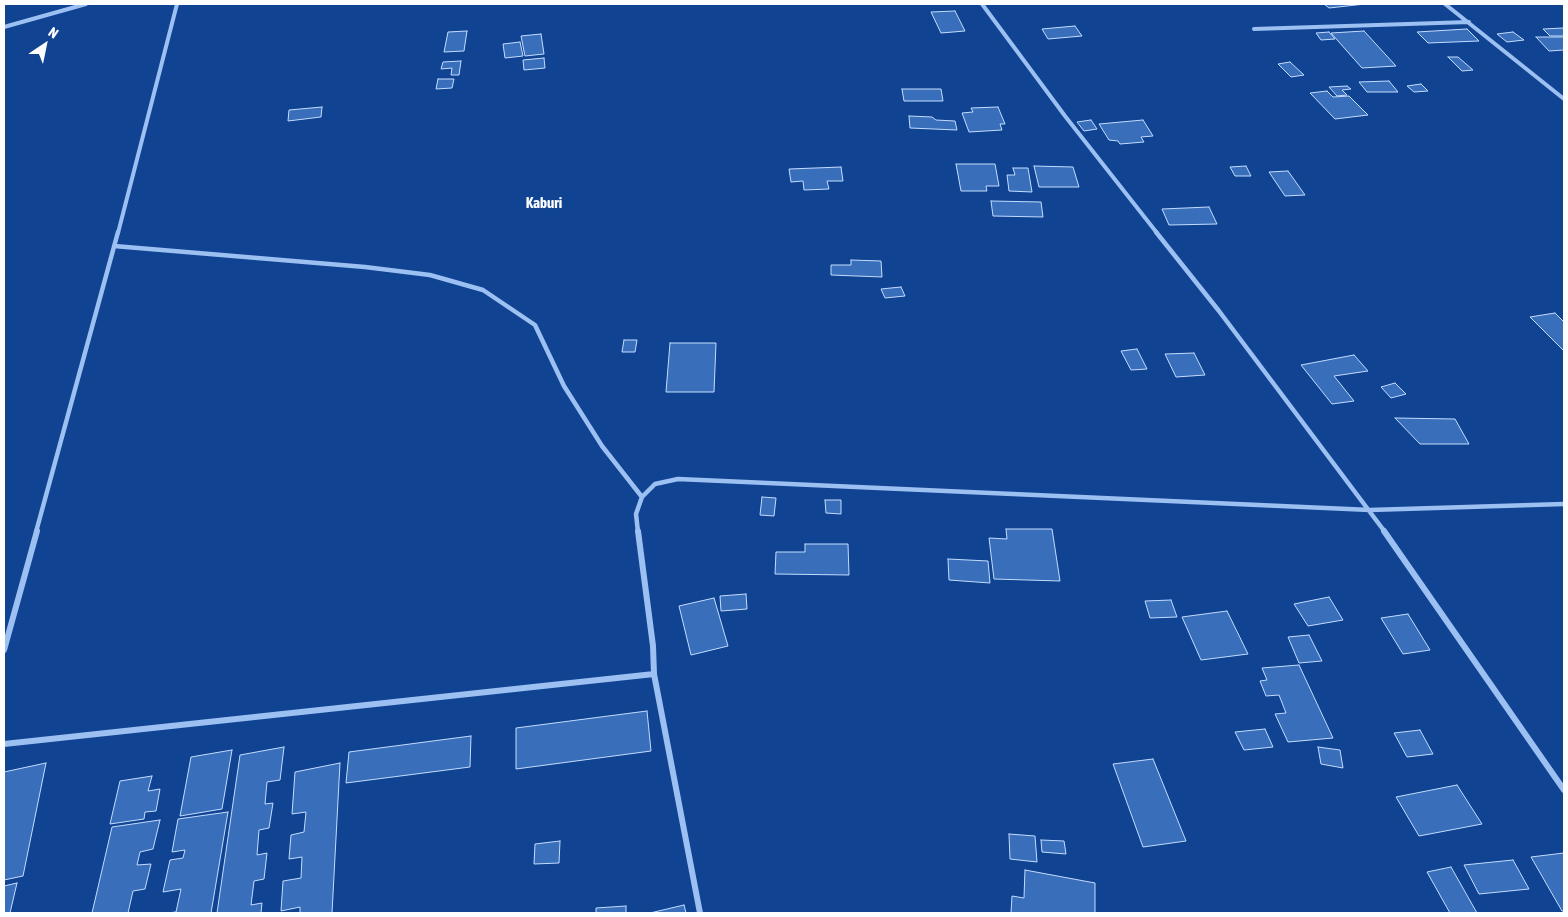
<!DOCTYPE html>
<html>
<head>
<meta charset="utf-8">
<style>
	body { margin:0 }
	#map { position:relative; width:1568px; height:917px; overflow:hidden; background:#104493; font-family:"Asap Condensed",sans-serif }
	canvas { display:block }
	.frame { position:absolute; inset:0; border:5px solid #fff; pointer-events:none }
	.north { position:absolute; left:20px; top:20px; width:50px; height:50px; -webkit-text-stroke:4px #104493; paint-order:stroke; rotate:34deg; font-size:14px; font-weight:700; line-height:20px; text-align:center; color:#fff }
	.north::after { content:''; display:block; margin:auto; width:18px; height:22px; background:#fff; clip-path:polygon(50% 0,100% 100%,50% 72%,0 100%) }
</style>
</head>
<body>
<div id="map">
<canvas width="1568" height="917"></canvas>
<div class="frame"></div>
<div class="north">N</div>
</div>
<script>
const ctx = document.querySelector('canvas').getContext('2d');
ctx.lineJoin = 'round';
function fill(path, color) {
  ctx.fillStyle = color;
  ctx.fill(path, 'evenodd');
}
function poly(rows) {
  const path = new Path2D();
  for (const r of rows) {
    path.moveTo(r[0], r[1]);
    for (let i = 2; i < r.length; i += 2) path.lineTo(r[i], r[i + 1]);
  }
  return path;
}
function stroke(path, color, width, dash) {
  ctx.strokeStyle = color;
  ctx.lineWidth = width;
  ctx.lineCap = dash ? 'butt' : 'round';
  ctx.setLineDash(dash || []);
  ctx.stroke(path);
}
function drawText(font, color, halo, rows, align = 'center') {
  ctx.font = font + ' "Asap Condensed",sans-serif';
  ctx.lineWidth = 4;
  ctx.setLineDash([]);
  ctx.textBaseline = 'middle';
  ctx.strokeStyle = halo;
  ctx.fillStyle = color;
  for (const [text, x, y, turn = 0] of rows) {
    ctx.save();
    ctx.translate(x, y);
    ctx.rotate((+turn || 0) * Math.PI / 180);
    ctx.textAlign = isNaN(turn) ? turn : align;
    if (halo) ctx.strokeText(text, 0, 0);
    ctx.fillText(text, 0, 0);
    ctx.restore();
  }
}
const building = poly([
	[1324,4,1365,4,1329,8,1324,4],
	[955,11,965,31,941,33,931,12,955,11],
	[1075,26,1082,36,1048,39,1042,29,1075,26],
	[1564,28,1564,36,1550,36,1543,29,1564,28],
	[1467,29,1479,41,1428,43,1417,32,1467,29],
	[467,31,464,51,444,52,448,32,467,31],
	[1364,31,1396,66,1362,68,1331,33,1364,31],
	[1329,32,1335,39,1321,40,1316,33,1329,32],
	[1513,32,1524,40,1507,42,1497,34,1513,32],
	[541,34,544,54,525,56,521,36,541,34],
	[1536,37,1564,37,1564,50,1549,51,1536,37],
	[520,42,523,56,505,58,503,44,520,42],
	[1448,57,1458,57,1473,70,1462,71,1448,57],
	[544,58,545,68,524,70,523,60,544,58],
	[461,61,459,75,451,75,452,68,441,69,443,62,461,61],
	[1290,62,1304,75,1291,77,1278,64,1290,62],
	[438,79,454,79,452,88,436,89,438,79],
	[1389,81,1398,92,1367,92,1359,82,1389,81],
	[1421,84,1428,91,1414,92,1407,86,1421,84],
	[1347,86,1351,89,1342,90,1347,95,1337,96,1329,87,1347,86],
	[902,89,941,89,943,101,904,101,902,89],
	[1327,91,1333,97,1349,96,1368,115,1335,119,1310,93,1327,91],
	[322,107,321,117,288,121,289,110,322,107],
	[998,107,1005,124,1000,124,1002,130,969,132,962,113,973,112,971,108,998,107],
	[909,116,932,117,936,120,955,121,957,130,910,128,909,116],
	[1091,120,1097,129,1084,131,1077,122,1091,120],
	[1143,120,1153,136,1141,137,1144,142,1120,144,1118,141,1109,140,1099,124,1143,120],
	[956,164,995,164,999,186,986,186,987,191,961,191,956,164],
	[1034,166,1073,167,1079,187,1039,187,1034,166],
	[1246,166,1251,176,1235,176,1230,167,1246,166],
	[841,167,843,181,827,181,829,189,804,190,803,181,791,182,789,169,841,167],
	[1013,168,1028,168,1032,192,1009,191,1007,175,1015,175,1013,168],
	[1288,171,1305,195,1285,196,1269,172,1288,171],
	[991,201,1041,202,1043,217,993,216,991,201],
	[1209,207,1217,224,1169,225,1162,209,1209,207],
	[851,260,881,261,882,277,831,275,831,265,851,265,851,260],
	[901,287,905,296,885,298,881,289,901,287],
	[1555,313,1564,322,1564,351,1530,317,1555,313],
	[624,340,637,340,635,352,622,352,624,340],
	[670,343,716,343,714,392,666,392,670,343],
	[1137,349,1147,369,1131,370,1121,351,1137,349],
	[1194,353,1205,375,1176,377,1165,354,1194,353],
	[1354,355,1368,371,1334,376,1354,401,1332,404,1301,365,1354,355],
	[1395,383,1406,394,1391,398,1381,387,1395,383],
	[1395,418,1455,419,1469,444,1420,444,1395,418],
	[762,497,776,498,774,516,760,515,762,497],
	[825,500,841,500,841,514,826,513,825,500],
	[1006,529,1052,529,1060,581,994,579,989,538,1007,539,1006,529],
	[805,544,848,544,849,575,775,574,776,552,805,552,805,544],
	[948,559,988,561,990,583,949,580,948,559],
	[746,594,747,609,721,611,720,596,746,594],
	[1329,597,1343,620,1308,626,1294,604,1329,597],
	[714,598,728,646,691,655,679,606,714,598],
	[1171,600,1177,617,1150,618,1145,601,1171,600],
	[1227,611,1248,654,1201,660,1182,617,1227,611],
	[1408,614,1430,650,1403,654,1381,618,1408,614],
	[1309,635,1322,661,1299,663,1288,637,1309,635],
	[1299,665,1333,738,1288,742,1275,714,1286,713,1279,695,1266,696,1260,681,1267,680,1262,668,1299,665],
	[647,711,651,751,516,769,516,728,647,711],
	[1265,729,1273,747,1244,750,1235,732,1265,729],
	[1420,730,1433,754,1407,757,1394,733,1420,730],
	[471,736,470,767,346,783,349,752,471,736],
	[284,747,280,780,267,782,265,804,273,803,269,828,259,830,257,855,267,853,264,879,254,881,251,905,262,903,261,913,217,913,240,755,284,747],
	[1318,747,1340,750,1343,768,1321,764,1318,747],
	[232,750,222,809,180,816,191,757,232,750],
	[1153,759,1186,841,1143,847,1113,764,1153,759],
	[46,763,23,876,4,880,4,772,46,763],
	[340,763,332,913,300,913,300,907,281,911,283,881,301,878,302,857,289,859,291,835,304,832,306,812,292,814,295,772,340,763],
	[152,776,148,791,160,789,156,811,145,812,144,819,110,824,120,781,152,776],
	[1457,785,1482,824,1419,836,1396,797,1457,785],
	[228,812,211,913,167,913,176,912,181,889,163,892,170,860,183,858,185,850,172,852,178,819,228,812],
	[160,820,153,849,140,852,137,865,151,864,145,889,133,891,128,913,92,913,112,827,160,820],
	[1009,834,1035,836,1037,862,1010,859,1009,834],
	[1041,840,1064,841,1066,854,1042,852,1041,840],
	[560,841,559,863,534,864,535,844,560,841],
	[1564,853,1564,911,1562,911,1531,857,1564,853],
	[1513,860,1529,889,1479,894,1464,865,1513,860],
	[1451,867,1477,913,1450,913,1427,872,1451,867],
	[1025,870,1095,883,1095,913,1011,913,1012,896,1024,898,1025,870],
	[17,883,10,913,4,913,4,886,17,883],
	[684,905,686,913,650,913,684,905],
	[626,906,626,913,596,913,596,908,626,906]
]);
fill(building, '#396ebb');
stroke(building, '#c4dcfe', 1);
stroke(poly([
	[982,4,1065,116,1157,233],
	[1445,4,1564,99],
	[4,27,86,4],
	[1254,29,1469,22],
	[118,233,177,4]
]), '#9dc0f3', 4);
stroke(poly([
	[1156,232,1219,311,1385,532],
	[114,246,365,267,430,275,483,290,535,325,564,386,602,446,642,497],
	[36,532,118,232],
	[638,532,636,514,642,497,655,484,678,479,1370,510,1564,504]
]), '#9dc0f3', 4.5);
stroke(poly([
	[1384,531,1564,790],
	[4,650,37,531],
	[654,674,700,913],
	[4,744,654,674,653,646,638,531]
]), '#9dc0f3', 6);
drawText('bold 15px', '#fff', '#104493', [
	["Kaburi",544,203]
]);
</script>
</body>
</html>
